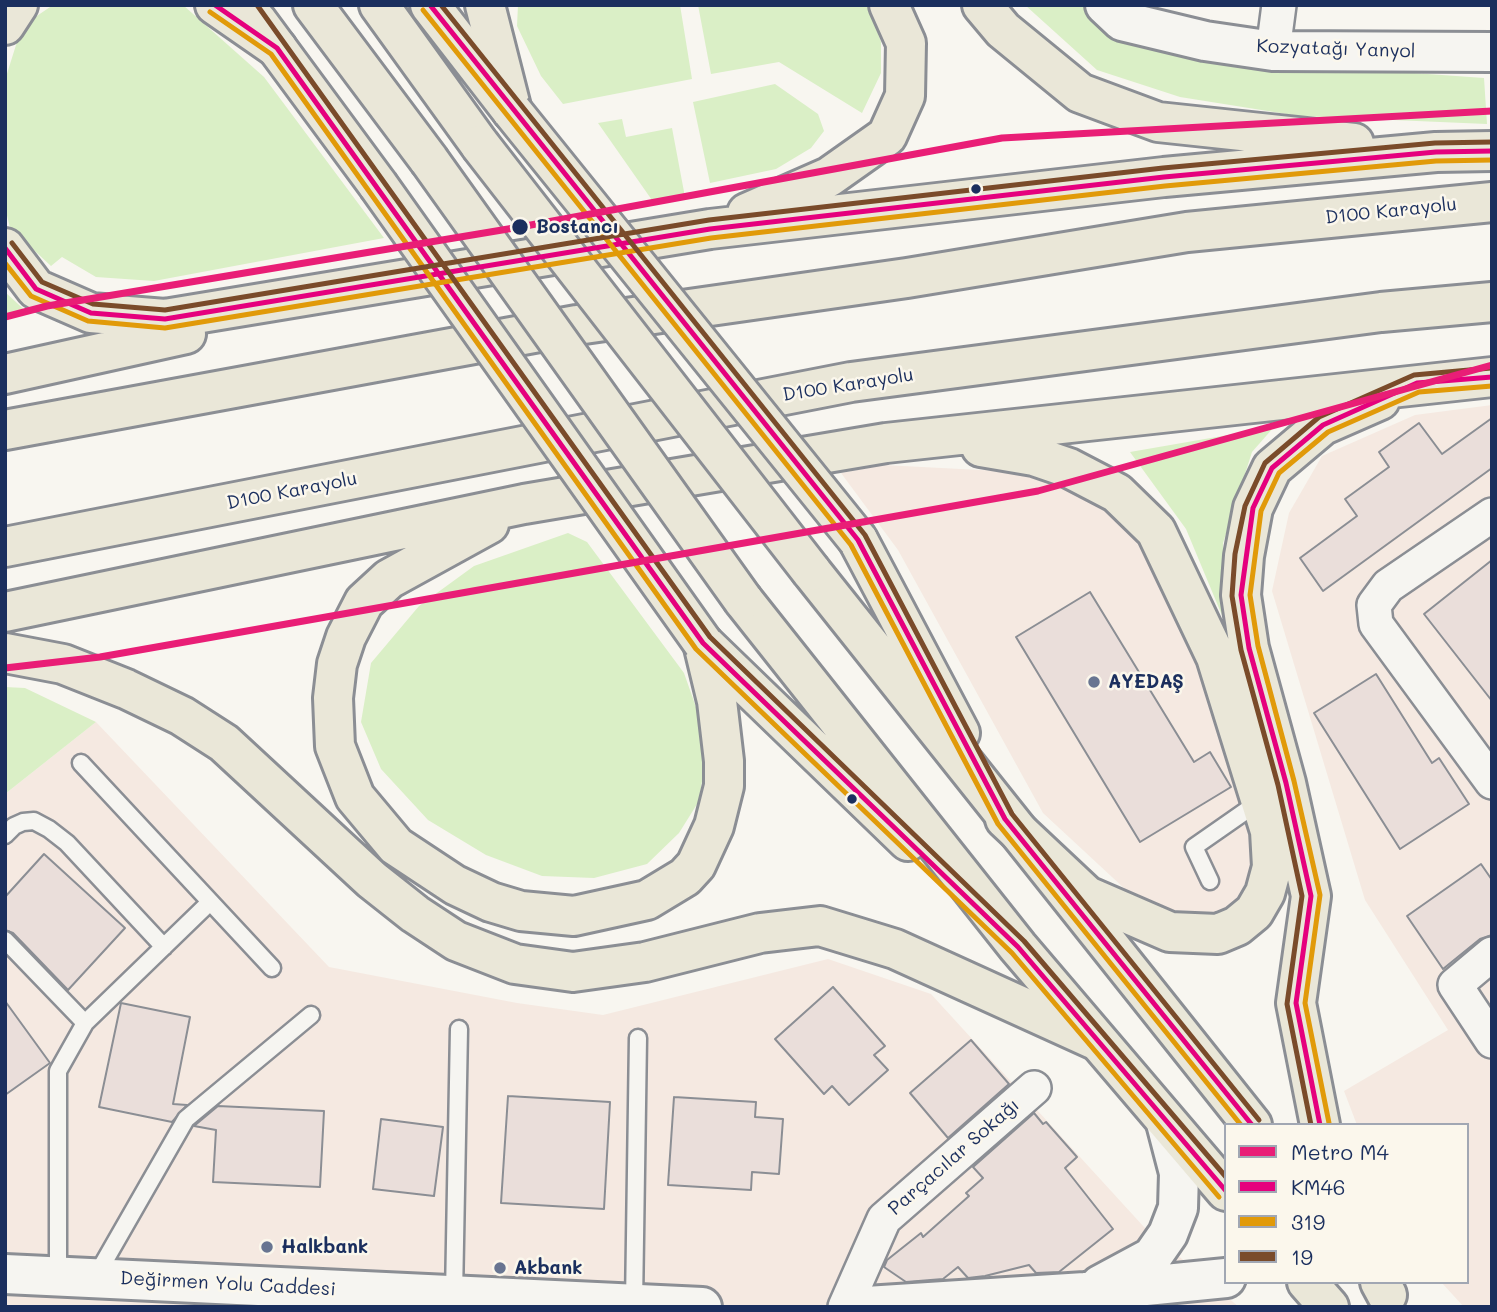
<!DOCTYPE html>
<html>
<head>
<meta charset="utf-8">
<style>
	body { margin:0 }
	#map { position:relative; width:1497px; height:1312px; overflow:hidden; background:#f8f6f0; font-family:Mali,sans-serif }
	canvas { display:block }
	.frame { position:absolute; inset:0; border:7px solid #1b2f5e; pointer-events:none }
	.legend { position:absolute; left:1224px; top:1123px; width:245px; height:161px; box-sizing:border-box; background:#fbf7ec; border:2px solid #a1a7b3; margin:0; padding:9px 12px; list-style:none; font-size:21px; color:#1b2f5e }
	.legend li { display:flex; align-items:center; gap:14px; height:35px }
	.legend b { width:35px; border:2px solid #a1a7b3 }
</style>
</head>
<body>
<div id="map">
<canvas width="1497" height="1312"></canvas>
<div class="frame"></div>
<ul class="legend">
<li><b style="height:9px;background:#e91e76"></b>Metro M4</li>
<li><b style="height:9px;background:#e5007d"></b>KM46</li>
<li><b style="height:9px;background:#e19a09"></b>319</li>
<li><b style="height:9px;background:#7a4b2a"></b>19</li>
</ul>
</div>
<script>
const ctx = document.querySelector('canvas').getContext('2d');
ctx.lineJoin = 'round';
function fill(path, color) {
  ctx.fillStyle = color;
  ctx.fill(path, 'evenodd');
}
function poly(rows) {
  const path = new Path2D();
  for (const r of rows) {
    path.moveTo(r[0], r[1]);
    for (let i = 2; i < r.length; i += 2) path.lineTo(r[i], r[i + 1]);
  }
  return path;
}
function stroke(path, color, width, dash) {
  ctx.strokeStyle = color;
  ctx.lineWidth = width;
  ctx.lineCap = dash ? 'butt' : 'round';
  ctx.setLineDash(dash || []);
  ctx.stroke(path);
}
function drawText(font, color, halo, rows, align = 'center') {
  ctx.font = font + ' Mali,sans-serif';
  ctx.lineWidth = 5;
  ctx.setLineDash([]);
  ctx.textBaseline = 'middle';
  ctx.strokeStyle = halo;
  ctx.fillStyle = color;
  for (const [text, x, y, turn = 0] of rows) {
    ctx.save();
    ctx.translate(x, y);
    ctx.rotate((+turn || 0) * Math.PI / 180);
    ctx.textAlign = isNaN(turn) ? turn : align;
    if (halo) ctx.strokeText(text, 0, 0);
    ctx.fillText(text, 0, 0);
    ctx.restore();
  }
}
fill(poly([
	[1492,405,1492,1307,1464,1307,1441,1282,1467,1282,1467,1125,1357,1125,1344,1091,1448,1030,1365,900,1272,591,1289,513,1322,456,1415,415],
	[883,465,1000,471,1031,477,1065,489,1113,515,1153,552,1197,646,1251,820,1253,856,1246,882,1235,901,1219,915,1177,915,1126,890,1043,813,898,550,841,473],
	[96,722,329,967,517,1003,603,1015,828,959,931,994,1144,1227,1239,1307,5,1307,5,794]
]), '#f5e9e1');
fill(poly([
	[53,5,183,5,264,77,384,238,154,281,96,277,62,257,51,266,10,228,5,207,5,80,22,26],
	[518,5,680,5,692,79,563,104,541,76,517,26],
	[698,5,868,5,881,42,881,73,862,113,779,62,711,74],
	[1025,5,1085,5,1118,36,1302,65,1484,78,1487,124,1299,116,1180,97,1097,70],
	[775,84,818,114,824,131,811,148,776,169,710,183,693,102],
	[622,119,626,137,672,128,685,197,654,203,598,123],
	[5,292,29,314,5,318],
	[1274,427,1252,452,1223,543,1226,625,1186,529,1130,452],
	[568,533,587,542,684,673,697,710,706,756,699,801,679,833,647,864,594,878,542,876,486,855,428,820,381,769,361,722,371,663,419,606,474,566],
	[5,687,25,688,96,722,5,794]
]), '#daefc6');
const building = poly([
	[1492,418,1492,468,1323,591,1300,558,1357,516,1345,499,1389,467,1379,452,1419,423,1442,454,1492,418],
	[1492,560,1492,701,1424,614,1492,560],
	[1090,592,1194,762,1210,752,1231,787,1140,842,1016,637,1090,592],
	[1376,674,1432,763,1439,758,1469,804,1400,849,1314,713,1376,674],
	[44,854,125,928,68,990,13,933,5,930,5,897,44,854],
	[1481,864,1492,880,1492,935,1480,939,1443,969,1407,916,1481,864],
	[833,987,885,1046,874,1055,888,1070,849,1105,832,1086,824,1094,775,1039,833,987],
	[5,1001,50,1063,5,1095,5,1001],
	[121,1003,190,1017,173,1104,187,1105,172,1122,99,1107,121,1003],
	[971,1040,1009,1084,948,1138,910,1093,971,1040],
	[508,1096,610,1102,604,1209,501,1203,508,1096],
	[674,1097,756,1102,755,1117,783,1119,779,1174,752,1172,751,1190,668,1185,674,1097],
	[218,1106,324,1111,320,1187,213,1182,216,1130,194,1126,218,1106],
	[1034,1113,1043,1124,1046,1122,1077,1157,1065,1168,1113,1229,1059,1272,1036,1273,1029,1265,985,1276,968,1278,958,1267,943,1279,906,1282,884,1267,887,1260,921,1233,923,1237,969,1196,966,1193,983,1178,973,1167,1034,1113],
	[381,1119,443,1127,434,1196,373,1189,381,1119]
]);
fill(building, '#eadeda');
stroke(building, '#8b8e94', 2);
const service = poly([
	[81,763,272,968],
	[5,835,14,826,23,822,34,821,49,829,67,843,164,947],
	[1210,881,1194,847,1260,801],
	[5,940,85,1023],
	[96,1276,186,1119,311,1015],
	[58,1277,58,1071,85,1023,210,902],
	[454,1295,459,1029],
	[634,1304,638,1038]
]);
const minor = poly([
	[1273,51,1279,5],
	[1492,515,1388,586,1374,605,1376,624,1492,782],
	[1492,954,1455,985,1492,1041],
	[845,1307,884,1219,1034,1088]
]);
const tertiary = poly([
	[5,1274,702,1307],
	[1100,1285,1152,1257,1168,1234,1178,1208,1179,1173,1166,1123],
	[851,1307,1085,1292,1226,1278]
]);
const secondary = poly([
	[1105,5,1122,21,1205,41,1273,51,1492,52]
]);
const primary = poly([
	[313,5,429,160],
	[379,5,480,145],
	[430,5,512,111],
	[257,21,378,185],
	[858,540,960,733],
	[811,571,1252,1125],
	[743,600,1018,947,1226,1191],
	[703,643,908,841],
	[1307,1282,1329,1307]
]);
const trunk = poly([
	[215,5,277,48],
	[485,5,512,111],
	[982,5,1003,30,1080,93,1158,122,1354,143],
	[5,25,18,5],
	[747,213,829,177,887,136,905,96,906,43,889,5],
	[5,248,36,289,91,313,165,319,710,229,1164,177,1436,152,1492,151],
	[5,374,186,334],
	[5,430,577,325,907,278,1187,232,1492,202],
	[981,447,1034,456,1069,468,1117,493,1156,531,1216,657,1270,831,1272,867,1265,893,1254,912,1237,926,1218,934,1170,932,1087,896,1005,819],
	[489,524,389,579,364,602,346,637,337,664,333,698,335,746,355,797,396,846,455,885,491,902,521,911,574,916,647,900,685,877,696,865,714,826,724,786,724,761,717,701,703,643],
	[5,547,851,382,1381,312,1492,302],
	[5,612,524,504,886,443,1492,377],
	[5,653,63,664,126,689,182,716,224,743,372,880,415,914,456,941,515,964,573,972,645,962,760,933,820,926,895,949,1093,1039],
	[1320,1125,1296,1003,1311,896,1286,783,1249,648,1241,595,1244,556,1253,508,1272,468,1323,425,1380,400],
	[1380,1282,1387,1295]
]);
stroke(service, '#8b8e94', 21);
stroke(minor, '#8b8e94', 38);
stroke(tertiary, '#8b8e94', 44);
stroke(secondary, '#8b8e94', 44);
stroke(primary, '#8b8e94', 44);
stroke(trunk, '#8b8e94', 44);
stroke(service, '#f6f5f1', 16);
stroke(minor, '#f6f5f1', 33);
stroke(tertiary, '#f6f5f1', 38);
stroke(secondary, '#f6f5f1', 38);
stroke(primary, '#eae7d8', 38);
stroke(trunk, '#eae7d8', 38);
const primaryBridge = poly([
	[512,111,858,540],
	[480,145,811,571],
	[429,160,743,600],
	[378,185,703,643]
]);
stroke(primaryBridge, '#8b8e94', 44, []);
stroke(primaryBridge, '#eae7d8', 38);
stroke(poly([
	[215,5,277,48,703,643,1018,947,1226,1191],
	[430,5,858,540,1005,819,1252,1125],
	[5,248,36,289,91,313,165,319,710,229,1164,177,1436,152,1492,151],
	[1320,1125,1296,1003,1311,896,1286,783,1249,648,1241,595,1253,508,1272,468,1323,425,1417,383,1492,377]
]), '#e5007d', 5);
stroke(poly([
	[423,10,851,545,998,824,1241,1125],
	[210,12,271,54,696,649,1012,953,1219,1197],
	[5,263,31,296,88,321,165,328,711,238,1165,186,1436,161,1492,160],
	[1329,1123,1305,1003,1320,895,1294,781,1258,646,1250,595,1261,511,1279,473,1328,432,1419,392,1492,386]
]), '#e19a09', 5);
stroke(poly([
	[257,5,710,637,1024,941,1226,1177],
	[441,5,865,535,1012,814,1259,1120],
	[12,243,42,282,93,304,165,310,709,220,1163,168,1435,143,1492,142],
	[1311,1125,1287,1004,1302,896,1278,785,1241,650,1232,596,1235,554,1245,506,1265,463,1319,417,1414,375,1491,368]
]), '#7a4b2a', 5);
stroke(poly([
	[5,317,47,306,520,227,1002,138,1492,111],
	[5,668,100,657,1038,491,1492,365]
]), '#e91e76', 7);
for (const [x, y, r, color] of [
	[976,189,6,"#1b2f5e"],
	[520,227,9,"#1b2f5e"],
	[1094,682,7,"#687591"],
	[852,799,6,"#1b2f5e"],
	[267,1247,7,"#687591"],
	[500,1268,7,"#687591"]
]) {
  const dot = new Path2D();
  dot.arc(x, y, r, 0, 2 * Math.PI);
  ctx.fillStyle = color;
  ctx.fill(dot);
  stroke(dot, '#fbf7ec', 2.5);
}
drawText('19px', '#1b2f5e', '#fbf7ec', [
	["Kozyatağı Yanyol",1336,49,2],
	["D100 Karayolu",1391,211,-6],
	["D100 Karayolu",848,385,-9],
	["D100 Karayolu",292,491,-11],
	["Parçacılar Sokağı",954,1157,-41],
	["Değirmen Yolu Caddesi",228,1284,3]
]);
drawText('bold 19px', '#1b2f5e', '#fbf7ec', [
	["Bostancı",536,227]
], 'left');
drawText('bold 19px', '#1b2f5e', '#fbf7ec', [
	["AYEDAŞ",1108,682],
	["Halkbank",281,1247],
	["Akbank",514,1268]
], 'left');
</script>
</body>
</html>
